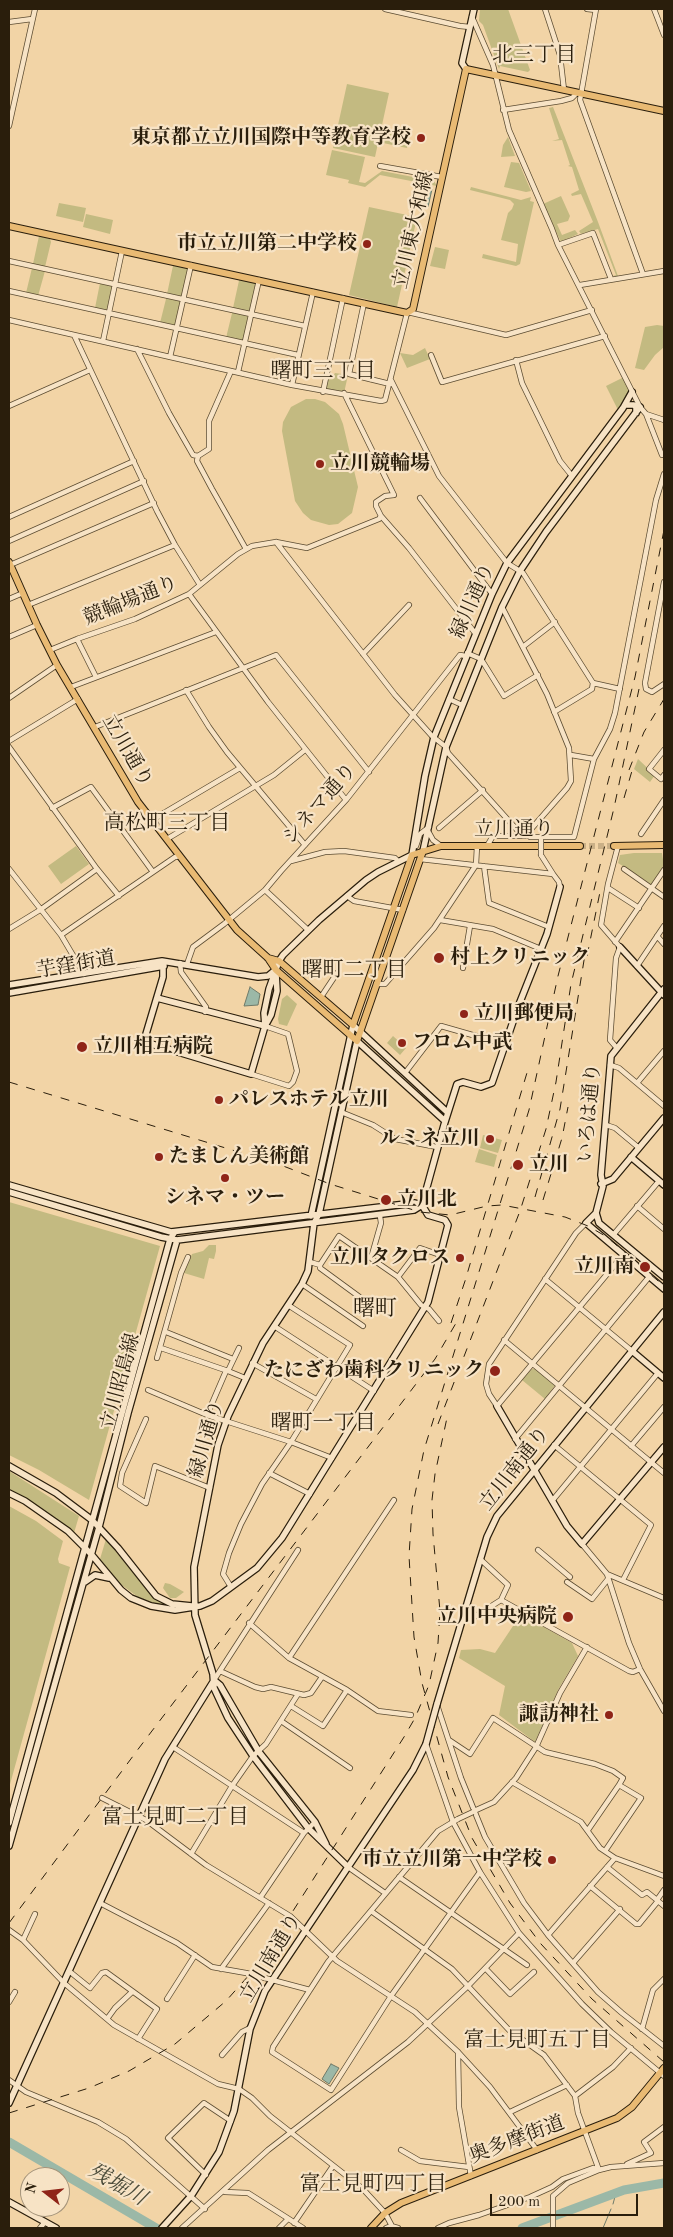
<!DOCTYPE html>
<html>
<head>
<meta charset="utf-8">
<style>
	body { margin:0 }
	#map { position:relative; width:673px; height:2237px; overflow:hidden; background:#f2d4a6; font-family:"Old Standard TT",serif }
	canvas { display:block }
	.frame { position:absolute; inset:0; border:10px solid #2a1e0c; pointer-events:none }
	.north { position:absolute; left:20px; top:2167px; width:50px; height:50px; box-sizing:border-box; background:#f7e3c5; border:1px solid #a5947b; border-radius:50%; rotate:286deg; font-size:14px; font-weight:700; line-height:20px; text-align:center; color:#2a1e0c }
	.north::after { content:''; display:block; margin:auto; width:18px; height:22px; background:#8f2418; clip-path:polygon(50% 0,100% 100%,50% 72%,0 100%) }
	.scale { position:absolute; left:490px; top:2194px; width:148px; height:22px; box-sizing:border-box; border:2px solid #2a1e0c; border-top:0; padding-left:6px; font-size:15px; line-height:18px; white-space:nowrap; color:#2a1e0c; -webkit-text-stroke:4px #f7e3c5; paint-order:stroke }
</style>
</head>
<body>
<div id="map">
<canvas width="673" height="2237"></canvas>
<div class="frame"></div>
<div class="north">N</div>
<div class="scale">200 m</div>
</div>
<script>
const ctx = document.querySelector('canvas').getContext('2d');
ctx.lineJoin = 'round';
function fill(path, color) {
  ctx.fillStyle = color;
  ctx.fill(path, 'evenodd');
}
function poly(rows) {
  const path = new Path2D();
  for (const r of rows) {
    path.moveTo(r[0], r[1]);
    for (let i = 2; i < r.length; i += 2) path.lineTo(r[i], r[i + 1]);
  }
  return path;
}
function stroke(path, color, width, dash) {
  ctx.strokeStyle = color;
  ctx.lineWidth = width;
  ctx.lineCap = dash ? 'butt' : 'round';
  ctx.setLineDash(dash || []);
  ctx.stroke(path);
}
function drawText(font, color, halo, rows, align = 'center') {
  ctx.font = font + ' "Old Standard TT","Noto Serif JP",serif';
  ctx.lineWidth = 4.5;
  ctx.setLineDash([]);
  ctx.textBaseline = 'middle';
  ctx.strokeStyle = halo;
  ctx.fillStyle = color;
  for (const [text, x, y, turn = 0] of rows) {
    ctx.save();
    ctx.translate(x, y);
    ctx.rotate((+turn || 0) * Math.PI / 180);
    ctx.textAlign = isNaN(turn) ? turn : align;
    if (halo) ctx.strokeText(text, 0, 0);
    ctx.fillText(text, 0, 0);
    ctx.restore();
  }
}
fill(poly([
	[480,9,508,9,530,70,528,72,500,66,499,69,483,25,479,21],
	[347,84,389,93,375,157,333,148],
	[553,107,598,222,618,276,613,276,616,275,598,229,581,234,579,231,593,222,581,194,572,196,571,194,579,190,572,167,568,166,570,165,562,140,552,141,559,139,549,108],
	[386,129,409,134,407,148,383,143],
	[508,137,515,156,501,157,503,145],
	[332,150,365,157,359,182,365,183,382,171,434,181,437,186,380,175,365,187,348,183,349,180,326,175],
	[511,162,519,163,531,191,526,192,504,187],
	[471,187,521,200,531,197,530,201,534,202,520,264,516,266,482,258,483,254,516,262,518,244,501,240,508,213,512,209,514,204,510,200,470,190],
	[561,196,570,216,568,221,557,224,562,235,575,230,578,234,561,242,543,204],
	[59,203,86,208,83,222,56,216],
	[369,207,412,216,416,222,397,307,349,295],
	[86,214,113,220,110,234,83,227],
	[39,236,50,239,51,242,45,267,33,264],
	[435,247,449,250,445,269,430,266],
	[174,261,190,265,183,297,167,294],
	[32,268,45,271,38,296,26,293],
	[240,276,258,280,251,312,233,308],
	[100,283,114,286,108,311,95,308],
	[167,295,182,298,176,327,160,323],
	[233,309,250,313,244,342,226,338],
	[657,325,664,326,664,347,655,355,644,370,635,368,645,327],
	[425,348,430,359,407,368,400,353,413,355],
	[335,373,348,375,344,393,324,391,327,376,333,376],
	[624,377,631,393,619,412,606,386],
	[306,399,315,399,325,402,339,414,343,424,358,487,352,513,338,524,329,525,311,520,303,513,295,501,282,431,283,422,291,407],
	[638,759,655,775,650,782,634,769],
	[76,846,89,864,61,884,48,866],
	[634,853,662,853,664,866,652,885,618,863,620,855],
	[287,995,297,1004,287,1026,279,1024,278,1019,282,999],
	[393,1036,406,1048,400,1055,387,1043],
	[483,1135,502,1140,498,1153,480,1148],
	[479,1149,497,1155,494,1167,475,1162],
	[9,1202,160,1246,89,1500,39,1470,9,1455],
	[209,1245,216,1245,216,1251,214,1259,209,1258,204,1279,184,1273,192,1254,203,1251],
	[532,1369,536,1369,555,1385,545,1399,522,1380],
	[9,1471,79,1516,74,1533,29,1500,9,1489],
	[9,1506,36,1521,63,1541,58,1559,59,1563,70,1567,9,1788],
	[106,1539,150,1594,159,1601,171,1607,159,1605,138,1597,119,1583,100,1559],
	[165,1583,170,1584,184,1592,176,1598,170,1598,163,1588],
	[521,1614,572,1643,578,1656,558,1690,535,1742,499,1715,505,1686,459,1658,461,1650,480,1649,495,1653]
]), '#c3ba81');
const water = poly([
	[422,187,432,189,428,207,418,205,422,187],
	[250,987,260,994,258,1005,244,1006,250,987],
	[331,2064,339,2068,329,2084,322,2079,331,2064]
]);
fill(water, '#9bb8a7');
stroke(water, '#6e7a69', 1);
stroke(poly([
	[613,2204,616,2193],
	[603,2228,611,2209]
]), '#6e7a69', 1);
stroke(poly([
	[9,2142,156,2228],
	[522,2228,624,2190,664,2183]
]), '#9bb8a7', 9);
stroke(poly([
	[580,846,614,846]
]), '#cab087', 6, [6, 3]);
const street = poly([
	[385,9,460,26,470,27],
	[545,9,560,55,564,90],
	[587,9,596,10],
	[596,9,580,100,643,274],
	[654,9,664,35],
	[472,17,493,65,509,130,552,229,558,245,640,407,646,414,662,455],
	[9,22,32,19],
	[503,110,561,101,572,98,577,93],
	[9,126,35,9],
	[380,166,442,177],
	[558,245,593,233,611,279],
	[9,261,305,326],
	[580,285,664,271],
	[9,291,298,355],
	[364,303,349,374,390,384],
	[9,320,292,385,381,401,385,400,407,313,412,313,506,335,592,310],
	[74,335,157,511,175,545,200,585],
	[103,341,122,251],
	[137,349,169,413,193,455,198,456,209,449,209,421,231,371],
	[431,355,442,382,605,336],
	[170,357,191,265],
	[516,360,522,383,560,461,572,476],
	[238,372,259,280],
	[391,380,439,476,507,563,523,573,593,683],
	[292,385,313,292],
	[323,392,343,298],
	[9,406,90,370],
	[646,414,664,420],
	[198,456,197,461,212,489,246,549],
	[420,498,492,594],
	[381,516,409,548,475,633],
	[9,517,134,461],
	[9,541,144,481],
	[276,542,395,695,432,736,446,747,448,753,518,831,518,836],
	[10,565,154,503],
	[664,582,645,683,646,689,652,692,664,684],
	[189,594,268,702,346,800],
	[9,599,23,593],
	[28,605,175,545],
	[9,637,37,625],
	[77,639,96,677],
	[524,646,555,622],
	[50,650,77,639,135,619,189,594,238,554,252,546,276,542,307,548,379,519,381,516,376,506,376,502,385,496,394,495,344,393],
	[467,653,481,659,504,696,538,675],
	[363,654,409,605],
	[71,687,216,632],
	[186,690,209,727,227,752,305,845],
	[9,698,57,665],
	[449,699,462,705],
	[554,712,592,689,593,683,620,689],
	[95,727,276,655,369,772],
	[9,741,78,699],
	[9,747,97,869,119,896],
	[664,750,649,769,661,779,664,775],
	[571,755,594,759],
	[52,808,91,787,153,872],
	[152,820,240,768],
	[439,828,483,790],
	[428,831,433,840,441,846],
	[527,833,530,837,574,837,594,759,610,729,615,713,656,500,664,474],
	[641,834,664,800],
	[167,839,274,775,305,750],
	[416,846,420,834,429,827],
	[487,846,493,836,525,836,567,788,571,781,569,748,547,694,502,607],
	[541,855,553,874],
	[420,859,553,874,559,882,560,887],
	[291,861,325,852,344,851,395,858,398,861],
	[484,866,489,903,549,927],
	[9,869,61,935,84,974],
	[624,869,664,897],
	[608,888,639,908],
	[265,890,308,930],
	[347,896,354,901,403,910],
	[440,920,493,929,541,949],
	[9,929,40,910,97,869],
	[61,935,175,857,180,856],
	[657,936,664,944],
	[615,942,664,870],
	[180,963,181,972,206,1007,205,1012],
	[187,964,193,947,224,924,265,890,281,871,346,800,460,655,466,656],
	[637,966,664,926],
	[463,968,470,926],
	[376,984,385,984,434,928,476,865,477,846],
	[321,997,337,973],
	[616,1047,610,1040,616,958,620,947,601,925,608,884,618,846],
	[610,1065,619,1068,664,1106],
	[405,1073,441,1026,504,1044],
	[251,1074,289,1086,293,1082,297,1071,288,1034,265,1026],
	[637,1083,664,1051],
	[341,1112,373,1125,395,1139,437,1147],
	[606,1125,615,1128,639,1148],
	[637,1206,664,1229],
	[586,1223,576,1233,489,1364,486,1384,489,1394,497,1406,623,1255],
	[614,1234,659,1181],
	[371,1258,381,1223,380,1216],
	[310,1262,320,1265,339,1236,398,1277,421,1305,429,1309,439,1321],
	[320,1265,320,1268,376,1309],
	[398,1277,420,1248,440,1255],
	[545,1279,632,1351],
	[302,1284,363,1326],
	[274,1326,374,1391],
	[166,1332,233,1359],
	[504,1340,664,1473],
	[161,1348,228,1371],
	[239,1348,228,1371,245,1378],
	[157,1358,181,1273,188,1257],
	[252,1363,316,1399],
	[148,1390,207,1415,291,1442,332,1458],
	[207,1415,226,1371],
	[146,1419,122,1473,120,1486,146,1503,155,1466,210,1488],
	[515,1439,649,1277],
	[554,1445,651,1525,623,1580],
	[631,1446,664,1407],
	[269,1473,310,1494],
	[552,1501,658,1373],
	[582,1544,607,1574,629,1643,640,1669,664,1711],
	[538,1550,570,1577],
	[607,1574,664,1598],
	[567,1582,592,1599,608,1579],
	[231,1587,223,1574,229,1553,241,1524,262,1484,291,1442,350,1345,288,1305],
	[501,1600,629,1671,633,1672,640,1669],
	[462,1619,474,1617,501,1600,508,1585,480,1559],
	[249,1623,289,1658,347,1690,378,1711,411,1715],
	[289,1658,394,1500],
	[220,1671,255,1687,263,1689,271,1687,304,1695,311,1693,322,1677],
	[214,1680,298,1550],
	[437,1705,461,1778,485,1837,524,1903,548,1935,598,1992,622,2013,664,2046],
	[291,1706,323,1726,347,1690],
	[281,1721,350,1768],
	[449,1740,470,1754,493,1718,545,1752,595,1764,613,1771,623,1778,619,1785],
	[426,1744,453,1822,480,1872,519,1933,582,2004,611,2032,664,2076],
	[173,1747,304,1833],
	[512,1782,581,1822,600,1848,615,1858],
	[102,1798,146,1820,206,1865,290,1916,337,1961,415,2012,458,2052,490,2087,537,2150],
	[474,1811,494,1802,516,1778,536,1747,560,1693,587,1647],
	[458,1819,438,1831,328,1962,273,2047,272,2052,331,2090,391,1996,480,1872],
	[588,1830,619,1785,641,1798,605,1851],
	[191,1854,232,1786,253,1756,266,1744,298,1694],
	[348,1867,385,1893],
	[607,1867,642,1895,647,1892,657,1900],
	[399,1877,527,1965],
	[590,1886,636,1924,639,1924,658,1901,657,1900,664,1890],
	[260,1898,304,1833,315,1822],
	[658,1901,664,1906],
	[100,1903,177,1943,212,1967,246,1973,310,1990],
	[371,1911,452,1969,509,2030,544,2055,575,2096,578,2113,599,2170,593,2168,563,2179,552,2187,530,2197,479,2215,449,2223,438,2228],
	[9,1930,23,1940,64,1983,114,2025,218,2084,239,2089,252,2098,270,2116,362,2188,385,2213,393,2228],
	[548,1935,615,1858,664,1876],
	[23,1940,35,1914],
	[573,1963,620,1909],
	[221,1969,269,1903],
	[486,1969,510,1994,534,1972],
	[69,1971,90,1988,102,1973,106,1972,157,2009,138,2039],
	[167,1999,195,1955],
	[9,2002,15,1992],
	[107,2019,115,2008,132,1992],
	[642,2029,653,1990,664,1979],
	[458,2052,459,2107,471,2176],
	[222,2055,242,2032,250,2028],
	[9,2080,26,2092,98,2122,126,2139,205,2209],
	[575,2096,613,2067,631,2048],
	[510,2112,567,2085],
	[401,2150,420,2161,469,2167],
	[627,2164,651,2153,644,2142,664,2127],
	[206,2175,168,2138,204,2103,231,2121],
	[225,2192,248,2193,303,2228],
	[294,2223,333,2166],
	[40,2228,45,2222],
	[182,2228,268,2150,408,2042,469,1985,519,1933],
	[279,2228,288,2219],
	[386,2228,391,2226,398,2228],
	[553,2228,553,2196,568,2183,599,2170,611,2167,664,2163]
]);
const secondary = poly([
	[466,69,462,63,474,9],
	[625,405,634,405,636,407,636,413],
	[423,851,446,747,502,607,520,571,546,532,640,407],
	[620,947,664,995],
	[163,967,163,977,146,1034,148,1043,251,1074,265,1026,271,1015,277,991,276,974],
	[9,985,162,961,258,977,268,976,274,971],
	[9,993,164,966],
	[157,998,265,1026],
	[265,1026,264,1013,269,989,279,961,283,955,319,920,366,880,378,872,412,855,425,776,434,737,492,594,507,563,623,408,632,392],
	[631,1157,664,1185],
	[601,1184,613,1179,664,1118],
	[9,1185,171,1232,414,1203,422,1205],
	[9,1192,161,1237,177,1240,414,1210,422,1205,444,1125,457,1084,463,1082,481,1087,492,1083,518,1007,547,934,560,887],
	[596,1213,599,1223,664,1277],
	[311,1216,353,1025,447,1112],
	[586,1223,596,1213,603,1186,601,1175,611,1056,664,989],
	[586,1223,664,1289],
	[632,1351,664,1378],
	[497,1406,567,1526,582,1544,664,1447],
	[9,1466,56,1493,92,1520,118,1548,156,1596,172,1604,192,1606],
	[9,1493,25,1501,68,1531,91,1554,121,1590,131,1598,151,1606,175,1610,200,1606,212,1601,257,1568,282,1538,428,1302,448,1225,445,1220,428,1215,422,1205],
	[85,1582,95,1575,109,1578],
	[214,1680,220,1685,259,1752,315,1822,326,1844],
	[437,1704,487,1537,497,1516,664,1312],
	[9,1823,170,1239,175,1232],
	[9,1846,99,1527,128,1413,177,1240],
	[348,1867,308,1828,253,1756,228,1718,214,1688,213,1674,195,1615,194,1567,218,1445,228,1416,263,1343,302,1284,308,1271,314,1223,319,1214,357,1041,445,1121],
	[9,2103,165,1759,213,1682],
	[9,2202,56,2228],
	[162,2228,191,2196,219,2152,234,2111,250,2029,265,1991,413,1770,426,1744]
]);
const primary = poly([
	[9,226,407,313,413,309,466,69,664,111],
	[9,562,37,625,57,665,138,802,237,930,268,958,276,970,357,1041,423,851],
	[614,846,664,845],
	[268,958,279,961,353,1025,412,855,441,846,580,846],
	[371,2228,385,2213,401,2203,617,2118,632,2107,664,2068]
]);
stroke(street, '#5c4c32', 6);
stroke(secondary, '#2a1e0c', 8);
stroke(primary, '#2a1e0c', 8);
stroke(street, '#f7e3c5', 4.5);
stroke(secondary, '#f7e3c5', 5.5);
stroke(primary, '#e9ba73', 6);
stroke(poly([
	[664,530,635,677,558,976,529,1110,424,1450,412,1509,409,1556,414,1637,422,1683,448,1777,472,1838,510,1903,541,1944,592,1999,664,2062],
	[629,770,644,732,664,699],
	[624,798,634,764],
	[587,956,600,892],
	[9,1082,278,1164,330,1184,420,1212,450,1215,487,1206,502,1205,565,1217,588,1226,607,1237,664,1286],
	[535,1197,560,1109,586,948],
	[543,1200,562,1138,568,1107],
	[451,1323,465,1281,529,1066],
	[438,1424,520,1211,546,1129,556,1082,571,984,614,808,639,689],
	[9,1923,139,1748,435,1359,459,1318],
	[9,2113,89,2088,129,2071,175,2044,226,2001,250,1974,270,1947,404,1737,415,1718,429,1685,438,1643,440,1611,433,1534,432,1500,435,1474,448,1413]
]), '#2a1e0c', 1, [9, 9]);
const streetBridge = poly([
	[541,839,541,855],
	[458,1819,473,1812]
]);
const secondaryBridge = poly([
	[426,1744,437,1704]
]);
stroke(streetBridge, '#5c4c32', 6, []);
stroke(secondaryBridge, '#2a1e0c', 8, []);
stroke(streetBridge, '#f7e3c5', 4.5);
stroke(secondaryBridge, '#f7e3c5', 5.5);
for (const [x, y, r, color] of [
	[421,138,5,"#8f2418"],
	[367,244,5,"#8f2418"],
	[320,464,5,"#8f2418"],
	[439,958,6,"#8f2418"],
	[464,1014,5,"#8f2418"],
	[402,1043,5,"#8f2418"],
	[82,1047,6,"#8f2418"],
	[219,1100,5,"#8f2418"],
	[490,1139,5,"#8f2418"],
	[159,1157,5,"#8f2418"],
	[518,1165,6,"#8f2418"],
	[225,1178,5,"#8f2418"],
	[386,1200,6,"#8f2418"],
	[460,1258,5,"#8f2418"],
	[645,1267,6,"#8f2418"],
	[495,1371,6,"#8f2418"],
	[568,1617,6,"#8f2418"],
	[609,1715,5,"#8f2418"],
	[552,1860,5,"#8f2418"]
]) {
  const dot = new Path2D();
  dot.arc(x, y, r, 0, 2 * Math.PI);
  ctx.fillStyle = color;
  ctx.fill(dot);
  stroke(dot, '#f7e3c5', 2);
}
drawText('bold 20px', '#2a1e0c', '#f7e3c5', [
	["東京都立立川国際中等教育学校",411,138],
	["市立立川第二中学校",357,244],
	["立川競輪場",330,464,"left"],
	["村上クリニック",450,958,"left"],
	["立川郵便局",474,1014,"left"],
	["フロム中武",412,1043,"left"],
	["立川相互病院",93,1047,"left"],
	["パレスホテル立川",229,1100,"left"],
	["ルミネ立川",480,1139],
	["たましん美術館",169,1157,"left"],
	["立川",529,1165,"left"],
	["シネマ・ツー",225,1198,"center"],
	["立川北",397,1200,"left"],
	["立川タクロス",450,1258],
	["立川南",634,1267],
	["たにざわ歯科クリニック",484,1371],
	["立川中央病院",557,1617],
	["諏訪神社",599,1715],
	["市立立川第一中学校",542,1860]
], 'right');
drawText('20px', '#2a1e0c', '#f7e3c5', [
	["立川東大和線",414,230,-77],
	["競輪場通り",131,601,-22],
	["緑川通り",473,601,-66],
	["立川通り",127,751,60],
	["シネマ通り",320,804,-49],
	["立川通り",514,830],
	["芋窪街道",76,965,-10],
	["いろは通り",590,1113,-85],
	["立川昭島線",121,1382,-75],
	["緑川通り",207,1439,-74],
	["立川南通り",515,1469,-52],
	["立川南通り",271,1958,-59],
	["奥多摩街道",517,2140,-21]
]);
drawText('21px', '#2a1e0c', '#f7e3c5', [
	["北三丁目",534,55],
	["曙町三丁目",323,371],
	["高松町三丁目",167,823],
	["曙町二丁目",354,970],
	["曙町一丁目",323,1423],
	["富士見町二丁目",175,1817],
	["富士見町五丁目",537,2040],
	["富士見町四丁目",373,2184]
]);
drawText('italic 21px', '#4c4c3a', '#f7e3c5', [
	["残堀川",117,2185,30]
]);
drawText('22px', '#2a1e0c', '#f7e3c5', [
	["曙町",375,1309]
]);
</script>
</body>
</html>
